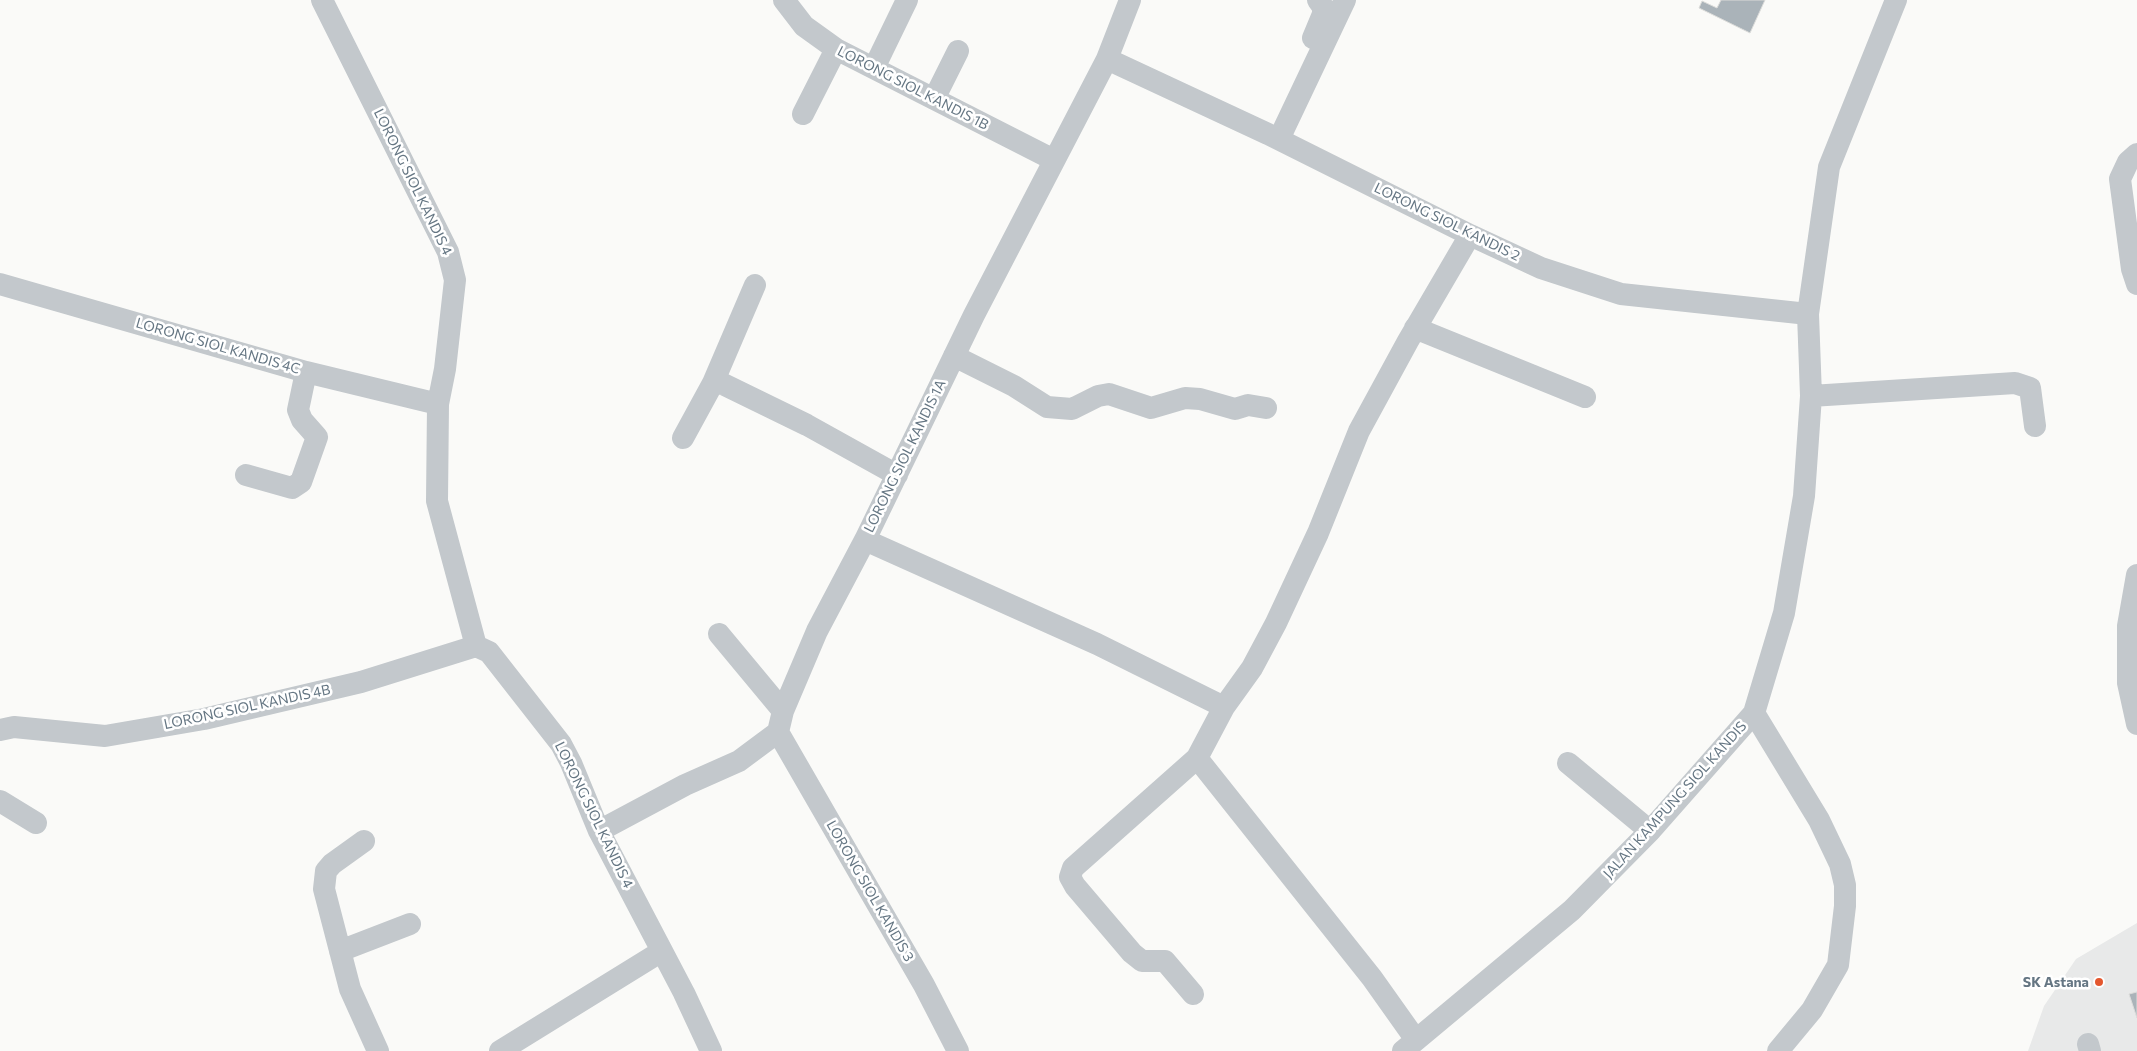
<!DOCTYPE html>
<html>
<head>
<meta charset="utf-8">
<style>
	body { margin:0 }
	canvas { display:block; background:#fafaf8 }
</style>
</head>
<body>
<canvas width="2137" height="1051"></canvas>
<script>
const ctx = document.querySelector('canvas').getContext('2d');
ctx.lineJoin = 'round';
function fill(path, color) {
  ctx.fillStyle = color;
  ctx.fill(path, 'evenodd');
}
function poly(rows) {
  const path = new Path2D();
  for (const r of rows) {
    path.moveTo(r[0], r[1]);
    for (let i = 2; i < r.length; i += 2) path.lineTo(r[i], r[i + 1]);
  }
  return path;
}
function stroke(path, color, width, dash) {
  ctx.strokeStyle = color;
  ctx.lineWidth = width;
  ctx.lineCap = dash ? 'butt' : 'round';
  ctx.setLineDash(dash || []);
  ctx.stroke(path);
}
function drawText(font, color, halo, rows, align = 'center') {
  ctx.font = font + ' Commissioner,sans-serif';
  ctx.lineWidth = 5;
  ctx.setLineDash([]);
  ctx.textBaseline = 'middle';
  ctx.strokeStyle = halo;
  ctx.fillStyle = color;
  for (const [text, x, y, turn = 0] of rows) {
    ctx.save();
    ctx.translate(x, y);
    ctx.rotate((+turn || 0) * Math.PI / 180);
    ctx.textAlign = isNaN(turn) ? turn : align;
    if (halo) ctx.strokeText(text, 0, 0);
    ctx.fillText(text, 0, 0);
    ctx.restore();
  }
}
fill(poly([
	[2137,923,2137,1051,2028,1051,2044,1006,2076,959]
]), '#e8e9e9');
const building = poly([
	[1721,0,1765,0,1750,33,1699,8,1702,1,1717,8,1721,0],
	[2137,992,2137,1018,2129,994,2137,992]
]);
fill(building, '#aab3b9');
stroke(building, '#dcdcda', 1);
stroke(poly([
	[322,0,448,252,455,280,445,369,438,404,437,501,476,646,489,652,561,744,571,763,599,831,684,993,711,1051],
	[784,0,804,26,836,49,1054,160],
	[1313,38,1323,14,1323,7,1318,0],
	[1107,59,1268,134,1470,235,1541,268,1621,294,1808,314],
	[874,68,907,0],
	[934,99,958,51],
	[803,114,836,49],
	[1279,139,1345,0],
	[2137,154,2128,162,2120,179,2132,269,2137,284],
	[0,284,306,372,438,404],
	[1415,328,1585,397],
	[954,356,1014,386,1047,407,1072,409,1098,396,1109,394,1151,408,1185,398,1200,399,1235,409,1248,405,1266,408],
	[713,383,755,285],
	[1811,396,2015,383,2030,388,2035,426],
	[683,438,713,383,723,384,807,425,897,475],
	[246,475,292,488,301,482,317,437,302,420,298,410,306,372],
	[865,540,1097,644,1224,707],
	[2137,575,2128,626,2128,683,2137,724],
	[719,634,783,711],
	[1754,713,1819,820,1840,864,1845,885,1845,906,1838,965,1812,1010,1778,1051],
	[0,730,14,727,105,736,204,719,361,682,476,646],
	[778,732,924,985,958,1051],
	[1568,763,1650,831],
	[0,801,36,823],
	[599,831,685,785,739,761,778,732,783,711,817,631,865,540,974,315,1107,59,1130,0],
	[364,841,332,864,326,871,324,889,350,989,378,1051],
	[340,951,410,924],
	[1193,994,1165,961,1142,961,1132,953,1075,886,1070,877,1073,868,1197,758],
	[1416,1040,1372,978,1197,758,1224,707,1252,668,1276,623,1318,533,1359,431,1408,341,1470,235],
	[2088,1044,2090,1051],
	[500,1051,662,951],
	[1403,1051,1572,910,1650,831,1754,713,1784,613,1804,496,1811,396,1808,314,1829,167,1896,0]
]), '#c3c8cc', 22);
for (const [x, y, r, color] of [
	[2099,982,5,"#e4572e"]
]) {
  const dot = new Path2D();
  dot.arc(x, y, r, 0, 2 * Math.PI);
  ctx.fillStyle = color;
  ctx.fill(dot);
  stroke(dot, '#fff', 2);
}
drawText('14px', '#657683', '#fff', [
	["LORONG SIOL KANDIS 1B",913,88,27],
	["LORONG SIOL KANDIS 4",413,182,64],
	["LORONG SIOL KANDIS 2",1447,222,26],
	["LORONG SIOL KANDIS 4C",218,346,16],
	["LORONG SIOL KANDIS 1A",905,456,-64],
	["LORONG SIOL KANDIS 4B",247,707,-12],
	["JALAN KAMPUNG SIOL KANDIS",1675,800,-48],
	["LORONG SIOL KANDIS 4",594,815,64],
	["LORONG SIOL KANDIS 3",870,891,60]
]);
drawText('bold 14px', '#657683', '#fff', [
	["SK Astana",2089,982]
], 'right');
</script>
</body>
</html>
